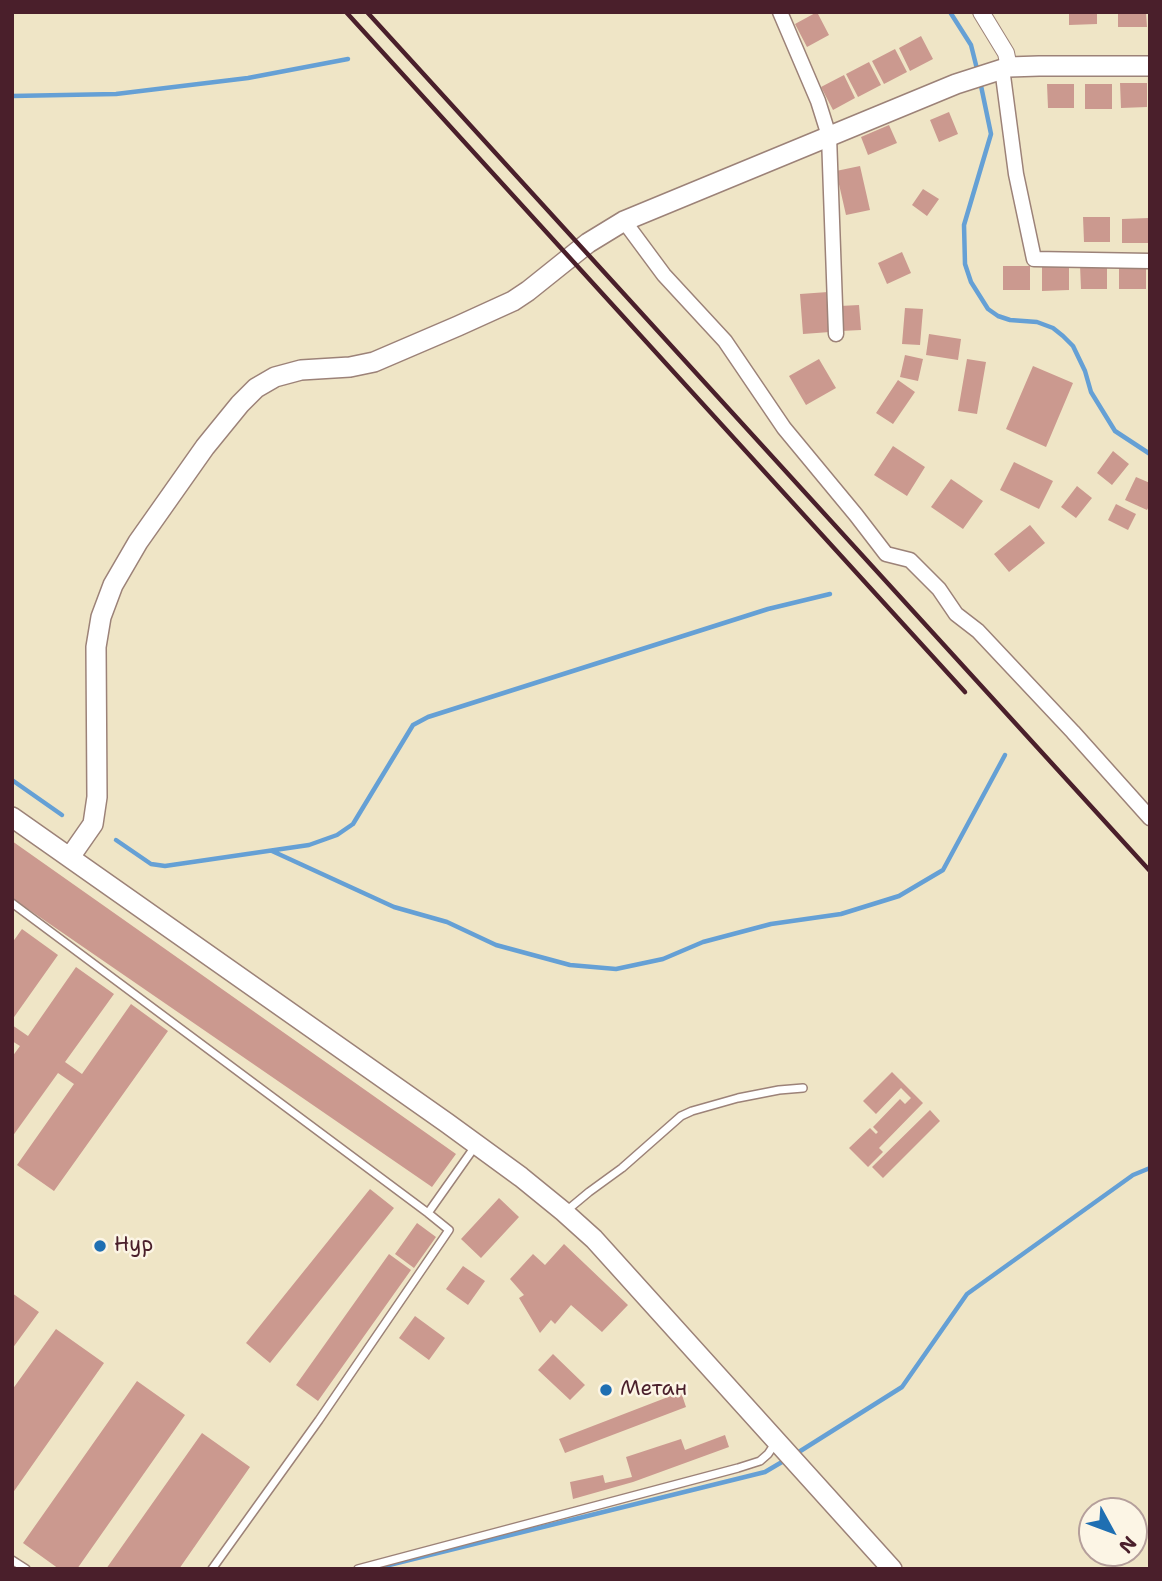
<!DOCTYPE html>
<html>
<head>
<meta charset="utf-8">
<style>
	body { margin:0 }
	#map { position:relative; width:1162px; height:1581px; overflow:hidden; background:#efe5c6; font-family:"Shantell Sans",sans-serif }
	canvas { display:block }
	.frame { position:absolute; inset:0; border:14px solid #4a1f2b; pointer-events:none }
	.north { position:absolute; left:1078px; top:1497px; width:70px; height:70px; box-sizing:border-box; background:#fcf5e5; border:2px solid #b59f9b; border-radius:50%; rotate:131deg; font-size:19px; font-weight:700; line-height:28px; text-align:center; color:#4a1f2b }
	.north::after { content:''; display:block; margin:auto; width:24px; height:32px; background:#1f6fb2; clip-path:polygon(50% 0,100% 100%,50% 72%,0 100%) }
</style>
</head>
<body>
<div id="map">
<canvas width="1162" height="1581"></canvas>
<div class="frame"></div>
<div class="north">N</div>
</div>
<script>
const ctx = document.querySelector('canvas').getContext('2d');
ctx.lineJoin = 'round';
function poly(rows) {
  const path = new Path2D();
  for (const r of rows) {
    path.moveTo(r[0], r[1]);
    for (let i = 2; i < r.length; i += 2) path.lineTo(r[i], r[i + 1]);
  }
  return path;
}
function stroke(path, color, width, dash) {
  ctx.strokeStyle = color;
  ctx.lineWidth = width;
  ctx.lineCap = dash ? 'butt' : 'round';
  ctx.setLineDash(dash || []);
  ctx.stroke(path);
}
function fill(path, color) {
  ctx.fillStyle = color;
  ctx.fill(path, 'evenodd');
}
function drawText(font, color, halo, rows, align = 'center') {
  ctx.font = font + ' "Shantell Sans",sans-serif';
  ctx.lineWidth = 5;
  ctx.setLineDash([]);
  ctx.textBaseline = 'middle';
  ctx.strokeStyle = halo;
  ctx.fillStyle = color;
  for (const [text, x, y, turn = 0] of rows) {
    ctx.save();
    ctx.translate(x, y);
    ctx.rotate((+turn || 0) * Math.PI / 180);
    ctx.textAlign = isNaN(turn) ? turn : align;
    if (halo) ctx.strokeText(text, 0, 0);
    ctx.fillText(text, 0, 0);
    ctx.restore();
  }
}
stroke(poly([
	[950,12,971,45,978,73],
	[980,81,991,134,964,225,965,264,971,282,988,309,998,316,1010,320,1037,322,1053,328,1063,336,1073,346,1085,371,1091,392,1115,431,1150,454],
	[12,96,116,94,248,78,348,59],
	[12,780,62,815],
	[116,840,151,864,165,866,309,845,337,835,353,824,413,725,428,717,768,609,830,594],
	[272,851,394,907,447,922,496,945,570,965,616,969,663,959,703,942,771,924,841,914,899,896,943,870,1005,755],
	[794,1455,902,1387,967,1294,1133,1175,1150,1168],
	[373,1569,765,1472,787,1459]
]), '#65a0d5', 4.5);
fill(poly([
	[817,12,829,35,807,47,795,24],
	[1069,12,1097,12,1097,24,1069,25],
	[1118,12,1146,12,1147,27,1118,27],
	[921,36,933,59,910,71,899,48],
	[895,49,907,72,884,84,872,61],
	[869,62,881,85,858,97,846,74],
	[844,75,855,98,833,110,821,87],
	[1120,83,1147,83,1147,107,1121,108],
	[1047,84,1074,84,1074,108,1048,108],
	[1085,84,1112,84,1112,109,1085,109],
	[949,112,958,134,939,142,930,120],
	[889,125,897,143,868,155,861,137],
	[860,166,870,210,846,215,836,171],
	[923,189,939,199,927,216,912,205],
	[1083,217,1110,217,1110,242,1084,242],
	[1149,218,1149,243,1122,243,1122,219],
	[902,252,911,273,887,284,878,263],
	[1080,265,1107,265,1107,289,1081,289],
	[1119,265,1146,265,1146,289,1119,289],
	[1003,266,1030,266,1030,290,1003,290],
	[1042,266,1069,266,1069,290,1042,291],
	[828,292,830,332,803,334,800,294],
	[859,305,861,330,841,331,840,306],
	[905,308,923,309,920,345,902,344],
	[929,334,961,339,958,360,926,355],
	[905,355,923,359,918,381,900,377],
	[819,359,836,388,806,405,789,376],
	[967,359,986,362,977,414,958,411],
	[1033,366,1073,383,1046,447,1006,429],
	[898,380,915,392,893,424,876,413],
	[893,446,925,467,907,496,874,475],
	[1113,451,1129,464,1112,485,1097,473],
	[1014,462,1053,481,1039,509,1000,490],
	[1136,477,1150,483,1150,504,1147,510,1125,500],
	[951,479,983,501,963,529,931,507],
	[1077,486,1092,498,1076,518,1061,507],
	[1116,504,1136,514,1128,530,1108,520],
	[1030,525,1045,543,1009,572,994,554],
	[12,841,456,1154,432,1187,12,898],
	[22,929,58,955,12,1020,12,943],
	[76,967,114,994,65,1062,82,1074,131,1004,168,1031,54,1191,17,1165,74,1084,58,1073,12,1137,12,1057,20,1046,12,1041,12,1025,28,1036],
	[892,1072,923,1103,879,1148,883,1152,868,1167,849,1148,870,1128,876,1134,878,1132,873,1127,900,1099,905,1104,911,1098,901,1088,876,1114,863,1101],
	[930,1110,940,1121,883,1178,872,1167],
	[370,1189,394,1208,270,1363,246,1343],
	[499,1198,519,1217,481,1258,461,1239],
	[417,1223,436,1237,414,1268,395,1254],
	[564,1244,628,1305,602,1332,571,1305,555,1324,551,1320,540,1333,519,1298,524,1295,510,1279,533,1254,545,1265],
	[389,1254,411,1270,318,1401,296,1385],
	[463,1266,485,1281,468,1305,446,1289],
	[12,1293,39,1312,12,1349],
	[415,1316,445,1338,429,1360,399,1338],
	[56,1329,104,1363,12,1494,12,1390],
	[553,1354,585,1385,570,1400,538,1370],
	[137,1381,185,1415,77,1569,59,1569,23,1543],
	[681,1392,686,1407,565,1453,559,1439],
	[202,1433,250,1467,179,1569,106,1569],
	[725,1435,729,1447,633,1482,573,1499,570,1482,603,1475,605,1483,632,1477,626,1457,681,1439,685,1450]
]), '#cb998f');
const service = poly([
	[12,903,428,1213,449,1230,319,1420,212,1569],
	[565,1212,589,1192,622,1168,681,1116,692,1111,738,1098,779,1090,803,1088],
	[428,1213,476,1145],
	[12,1560,26,1569],
	[358,1569,738,1468,760,1461,768,1454,776,1442]
]);
const minor = poly([
	[780,12,818,101,829,136,836,334],
	[1002,68,1016,174,1034,259,1150,261],
	[624,221,664,275,725,341,784,428,856,515,886,554,910,560,939,589,956,614,978,631,1073,732,1150,818]
]);
const tertiary = poly([
	[981,12,1006,53,1009,67]
]);
const secondary = poly([
	[12,817,447,1123,521,1177,564,1212,594,1239,892,1569],
	[70,857,93,824,97,797,96,647,101,617,113,585,138,542,205,447,240,404,256,388,275,377,301,370,350,367,374,362,458,326,513,301,528,291,588,243,624,221,956,84,1009,67,1039,66,1150,66]
]);
stroke(service, '#9c8278', 10);
stroke(minor, '#9c8278', 17);
stroke(tertiary, '#9c8278', 18);
stroke(secondary, '#9c8278', 22);
stroke(service, '#fff', 7);
stroke(minor, '#fff', 14);
stroke(tertiary, '#fff', 16);
stroke(secondary, '#fff', 19);
stroke(poly([
	[346,12,965,692],
	[367,12,1150,871]
]), '#4a1f2b', 4.5);
for (const [x, y, r, color] of [
	[100,1246,7,"#1f6fb2"],
	[606,1390,7,"#1f6fb2"]
]) {
  const dot = new Path2D();
  dot.arc(x, y, r, 0, 2 * Math.PI);
  ctx.fillStyle = color;
  ctx.fill(dot);
  stroke(dot, '#fcf5e5', 2.5);
}
drawText('21px', '#4a1f2b', '#fcf5e5', [
	["Нур",114,1246],
	["Метан",620,1390]
], 'left');
</script>
</body>
</html>
